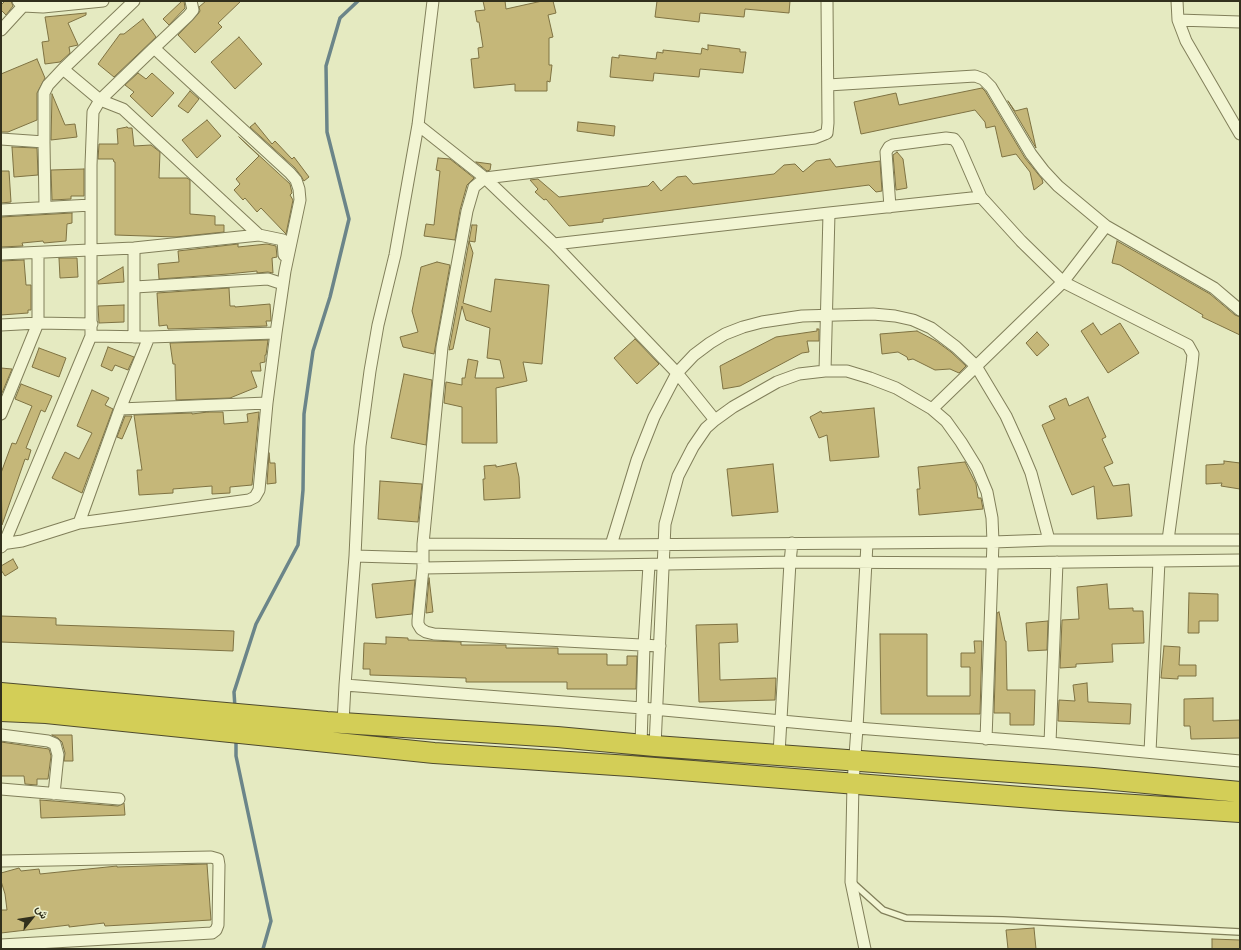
<!DOCTYPE html>
<html>
<head>
<meta charset="utf-8">
<style>
	body { margin:0 }
	#map { position:relative; width:1241px; height:950px; overflow:hidden; background:#e5eac1; font-family:"Libre Baskerville",Vazirmatn,serif }
	canvas { display:block }
	.frame { position:absolute; inset:0; border:2px solid #32301d; pointer-events:none }
	.north { position:absolute; left:12px; top:898px; width:40px; height:40px; -webkit-text-stroke:3px #eef2d0; paint-order:stroke; rotate:60deg; font-size:11px; font-weight:700; line-height:16px; text-align:center; color:#32301d }
	.north::after { content:''; display:block; margin:auto; width:14px; height:18px; background:#32301d; clip-path:polygon(50% 0,100% 100%,50% 72%,0 100%) }
</style>
</head>
<body>
<div id="map">
<canvas width="1241" height="950"></canvas>
<div class="frame"></div>
<div class="north">ش</div>
</div>
<script>
const ctx = document.querySelector('canvas').getContext('2d');
ctx.lineJoin = 'round';
function poly(rows) {
  const path = new Path2D();
  for (const r of rows) {
    path.moveTo(r[0], r[1]);
    for (let i = 2; i < r.length; i += 2) path.lineTo(r[i], r[i + 1]);
  }
  return path;
}
function stroke(path, color, width, dash) {
  ctx.strokeStyle = color;
  ctx.lineWidth = width;
  ctx.lineCap = dash ? 'butt' : 'round';
  ctx.setLineDash(dash || []);
  ctx.stroke(path);
}
function fill(path, color) {
  ctx.fillStyle = color;
  ctx.fill(path, 'evenodd');
}
stroke(poly([
	[235,708,234,692,256,624,298,545,303,490,304,414,313,351,330,297,349,219,327,132,326,66,340,18,358,1],
	[236,738,236,756,271,921,263,949]
]), '#6b8589', 3.5);
const building = poly([
	[5,1,11,1,13,6,6,15,1,10,1,5,5,1],
	[182,1,184,1,185,8,169,25,163,19,182,1],
	[206,1,241,1,218,23,222,27,195,53,178,35,198,14,200,11,199,7,206,1],
	[483,1,505,1,506,9,542,1,553,1,556,13,548,15,553,37,549,38,549,65,552,65,550,82,547,81,547,91,515,91,515,84,474,88,471,59,479,58,478,48,483,47,479,22,477,22,475,11,485,10,483,1],
	[657,1,790,1,789,13,745,9,744,17,700,13,699,22,655,17,657,1],
	[86,13,86,15,68,23,78,45,69,47,70,53,60,62,45,64,42,42,49,41,45,17,86,13],
	[143,19,156,37,114,77,98,64,120,34,124,34,143,19],
	[239,37,262,64,235,89,211,62,239,37],
	[708,45,740,49,740,52,746,52,743,73,700,69,699,77,654,73,653,81,610,77,612,57,619,58,619,55,656,59,657,52,663,53,663,50,701,54,702,48,708,50,708,45],
	[37,59,45,78,37,93,37,120,8,132,1,132,1,74,37,59],
	[138,73,146,79,152,73,174,93,152,117,130,96,134,92,125,85,138,73],
	[982,88,985,91,1025,158,1042,179,1043,183,1034,190,1030,172,1016,154,1002,157,995,126,986,128,985,122,975,110,861,134,854,102,896,93,899,105,982,88],
	[190,91,199,99,188,113,178,106,190,91],
	[52,94,65,125,75,124,77,137,51,140,52,94],
	[1008,101,1015,111,1027,108,1036,148,1008,101],
	[207,120,221,136,197,158,182,140,207,120],
	[578,122,615,126,614,136,577,131,578,122],
	[255,123,272,144,275,141,292,159,294,157,309,177,304,181,301,176,295,168,250,127,255,123],
	[127,127,128,128,132,128,134,146,151,145,160,152,159,178,187,178,190,180,190,214,215,216,215,225,224,225,224,232,176,237,115,235,115,162,114,162,113,159,98,159,99,144,118,144,117,129,127,127],
	[239,137,290,184,292,193,290,195,293,200,286,234,261,208,257,212,245,198,243,200,234,190,240,184,236,179,259,156,239,137],
	[12,147,37,148,38,175,14,177,12,147],
	[897,152,903,159,907,188,896,190,893,155,897,152],
	[438,158,450,159,474,178,467,185,460,210,455,240,424,236,426,224,434,225,440,171,436,170,438,158],
	[830,159,836,167,880,161,882,191,876,192,869,185,603,219,603,222,569,226,546,199,544,200,535,192,538,189,530,180,538,179,559,197,648,186,653,181,661,191,677,177,686,176,693,184,774,174,784,165,795,164,803,172,816,161,830,159],
	[476,162,491,164,490,170,487,171,476,162],
	[84,169,84,196,71,196,71,199,52,200,51,170,84,169],
	[1,171,9,171,11,202,1,203,1,171],
	[72,213,72,223,67,224,66,241,44,243,43,241,22,243,23,246,1,247,1,217,72,213],
	[472,225,477,225,475,242,469,241,473,253,463,303,491,312,495,279,549,285,542,364,523,362,527,381,496,388,497,443,462,443,462,407,444,403,446,382,462,385,462,378,465,378,468,359,478,361,475,378,504,378,500,360,487,358,490,328,466,320,462,306,453,349,449,350,472,225],
	[1117,241,1210,294,1235,315,1240,317,1240,335,1202,317,1203,315,1120,265,1112,263,1117,241],
	[238,244,238,247,267,244,276,246,277,257,272,258,273,273,268,272,257,273,257,271,228,274,159,279,158,264,179,262,178,251,238,244],
	[59,258,77,258,78,277,60,278,59,258],
	[24,260,26,285,31,285,31,310,28,310,28,313,1,315,1,261,24,260],
	[437,262,450,265,434,354,403,347,400,337,418,332,412,311,421,267,437,262],
	[123,267,124,282,98,284,98,281,123,267],
	[229,288,230,306,235,306,235,307,270,304,271,319,271,321,266,321,267,326,168,329,167,325,159,326,157,293,229,288],
	[124,305,124,322,99,323,98,306,124,305],
	[1093,323,1101,335,1120,323,1139,353,1108,373,1081,331,1093,323],
	[817,329,819,329,819,341,807,341,809,352,802,353,740,386,723,389,720,366,776,337,817,331,817,329],
	[917,331,936,341,951,352,966,366,959,373,950,369,935,370,913,359,908,360,907,357,898,352,882,354,880,334,917,331],
	[1037,332,1049,345,1037,356,1026,343,1037,332],
	[635,339,659,364,637,384,614,358,635,339],
	[268,340,266,355,265,355,265,362,260,363,261,371,251,371,257,387,230,398,176,400,175,364,173,364,170,343,268,340],
	[108,347,134,357,128,370,115,365,112,371,101,366,108,347],
	[39,348,66,358,59,377,32,367,39,348],
	[1,368,12,369,2,393,1,393,1,368],
	[404,374,432,380,426,445,391,438,404,374],
	[21,384,52,396,45,412,41,410,26,448,31,450,28,460,25,459,2,525,1,473,12,443,16,444,32,406,15,399,21,384],
	[92,390,109,398,105,405,113,409,82,493,52,478,65,452,79,459,92,433,77,426,92,390],
	[1088,397,1106,437,1102,439,1113,463,1104,467,1113,486,1129,484,1132,516,1097,519,1094,486,1072,495,1042,425,1055,419,1049,406,1066,398,1069,406,1088,397],
	[874,408,879,457,830,461,827,435,819,438,810,417,821,411,822,413,874,408],
	[208,412,223,412,224,424,248,422,247,414,259,412,252,485,230,487,230,493,212,494,212,486,173,489,173,493,139,495,137,470,142,470,134,415,192,413,192,414,208,412],
	[125,416,132,416,122,439,117,437,125,416],
	[269,453,270,463,275,463,276,483,267,484,269,453],
	[1224,461,1240,463,1240,489,1221,486,1222,483,1206,484,1206,465,1224,464,1224,461],
	[965,462,976,484,978,498,981,498,983,509,919,515,917,489,920,489,918,467,965,462],
	[516,463,519,477,520,498,484,500,483,479,485,479,484,466,496,465,496,467,516,463],
	[773,464,778,512,732,516,727,469,773,464],
	[380,481,422,484,418,522,378,519,380,481],
	[13,559,18,568,5,576,1,570,1,566,13,559],
	[429,578,433,612,426,613,429,578],
	[415,580,412,614,376,618,372,584,415,580],
	[1107,584,1109,609,1133,608,1133,611,1143,611,1144,643,1112,644,1113,662,1076,664,1076,667,1060,668,1062,620,1079,619,1077,587,1107,584],
	[1189,593,1218,594,1218,621,1199,621,1199,633,1188,633,1189,593],
	[999,612,1005,641,1006,641,1007,690,1035,690,1034,725,1010,725,1010,713,994,713,997,613,999,612],
	[1,616,56,618,56,625,234,631,233,651,1,642,1,616],
	[1048,621,1047,650,1028,651,1026,623,1048,621],
	[737,624,738,642,719,643,720,680,776,678,775,700,699,702,696,625,737,624],
	[880,634,927,634,927,696,970,696,970,667,961,667,961,653,975,653,974,641,982,641,980,714,881,714,880,634],
	[386,637,408,638,408,640,461,642,461,645,506,645,506,648,558,648,558,654,607,654,607,665,627,665,627,656,637,656,636,689,567,689,567,682,466,682,466,678,370,675,370,669,363,669,364,643,386,644,386,637],
	[1164,646,1180,647,1179,665,1196,665,1196,676,1178,676,1178,679,1161,678,1164,646],
	[1087,683,1088,702,1131,704,1130,724,1058,721,1059,700,1075,701,1073,685,1087,683],
	[1213,698,1213,721,1240,720,1240,738,1191,739,1190,726,1184,726,1184,699,1213,698],
	[52,735,72,735,73,761,64,761,65,753,62,742,58,738,52,735],
	[1,742,49,749,51,756,48,779,37,779,37,785,25,784,24,776,1,776,1,742],
	[40,800,118,806,124,803,125,815,41,818,40,800],
	[207,864,211,920,105,926,104,923,69,927,69,925,1,933,1,910,7,910,5,894,1,881,1,873,19,868,21,871,39,869,40,874,117,866,117,867,207,864],
	[1034,928,1036,949,1008,949,1006,930,1034,928],
	[1212,939,1240,940,1240,949,1212,949,1212,939]
]);
fill(building, '#c5b779');
stroke(building, '#7e7242', 1);
const lane = poly([
	[853,883,883,910,906,918,1003,920,1240,932]
]);
const street = poly([
	[827,1,828,123,827,133,825,134,815,138,485,178,474,187,467,211,442,347,423,544,423,568,790,562,993,563,1240,560],
	[1177,1,1178,20,1186,41,1240,134],
	[23,6,43,7,103,1],
	[1178,20,1240,22],
	[1,30,23,6,18,1],
	[154,48,188,16,193,10,191,1],
	[828,85,975,76,983,79,991,87,1031,154,1044,171,1058,186,1106,226,1214,288,1240,310],
	[418,125,485,178,554,244,677,373,715,420],
	[1,139,44,142,45,207],
	[44,142,44,93,48,85,63,69],
	[890,207,886,152,889,147,893,145,946,138,954,139,958,144,981,197,1021,241,1063,282,1188,345,1193,354,1192,364,1168,540],
	[1,210,91,205],
	[554,244,829,213,981,197],
	[1,254,134,248,259,235],
	[135,287,268,279,283,284],
	[1,325,38,323,92,324],
	[91,336,149,337,276,333],
	[134,337,134,248],
	[825,371,829,213],
	[120,409,267,403],
	[932,409,1063,282,1106,226],
	[1,414,38,323,38,253],
	[79,523,120,409,149,337],
	[1,544,22,541,79,523,249,500,255,497,259,490,267,403,276,333,285,271,300,200,299,189,296,180,290,173,154,48,100,100,63,69,134,1],
	[423,544,611,545,993,542,1049,540,1240,540],
	[611,545,637,460,654,417,677,373,694,355,710,343,725,334,743,327,762,322,802,316,873,314,895,316,913,320,931,328,956,347,976,366,1006,416,1021,449,1031,473,1049,540],
	[1,547,4,544,91,336,91,165,93,112,100,100,123,109,259,235,283,240,284,255],
	[355,556,423,558],
	[423,568,418,620,418,624,421,629,426,632,434,634,660,646],
	[345,685,642,708,857,728,1050,743,1240,761],
	[343,723,345,685,355,556,360,446,370,371,378,325,395,255,418,125,433,1],
	[1,735,48,741,55,744,58,755,54,794],
	[1050,743,1057,562],
	[641,745,644,645,649,565],
	[655,746,665,524,678,476,693,447,706,428,715,420,733,407,777,382,799,374,825,371,847,371,870,378,896,388,932,409,946,421,961,442,977,468,987,492,992,518,993,542,986,739],
	[1150,752,1159,561],
	[779,754,790,562,792,543],
	[1,789,119,799],
	[1,861,211,857,218,859,219,865,218,925,216,930,212,933,1,945],
	[865,949,851,882,853,783,857,728,867,543]
]);
const highway = poly([
	[1,693,327,722,557,737,655,746,1093,778,1240,792],
	[1,711,46,713,434,753,630,766,1059,800,1240,812]
]);
stroke(lane, '#817f5a', 8);
stroke(street, '#817f5a', 13);
stroke(highway, '#4f4b2e', 22);
stroke(lane, '#f2f5d3', 5.5);
stroke(street, '#f2f5d3', 11);
stroke(highway, '#d3ce57', 20);
</script>
</body>
</html>
